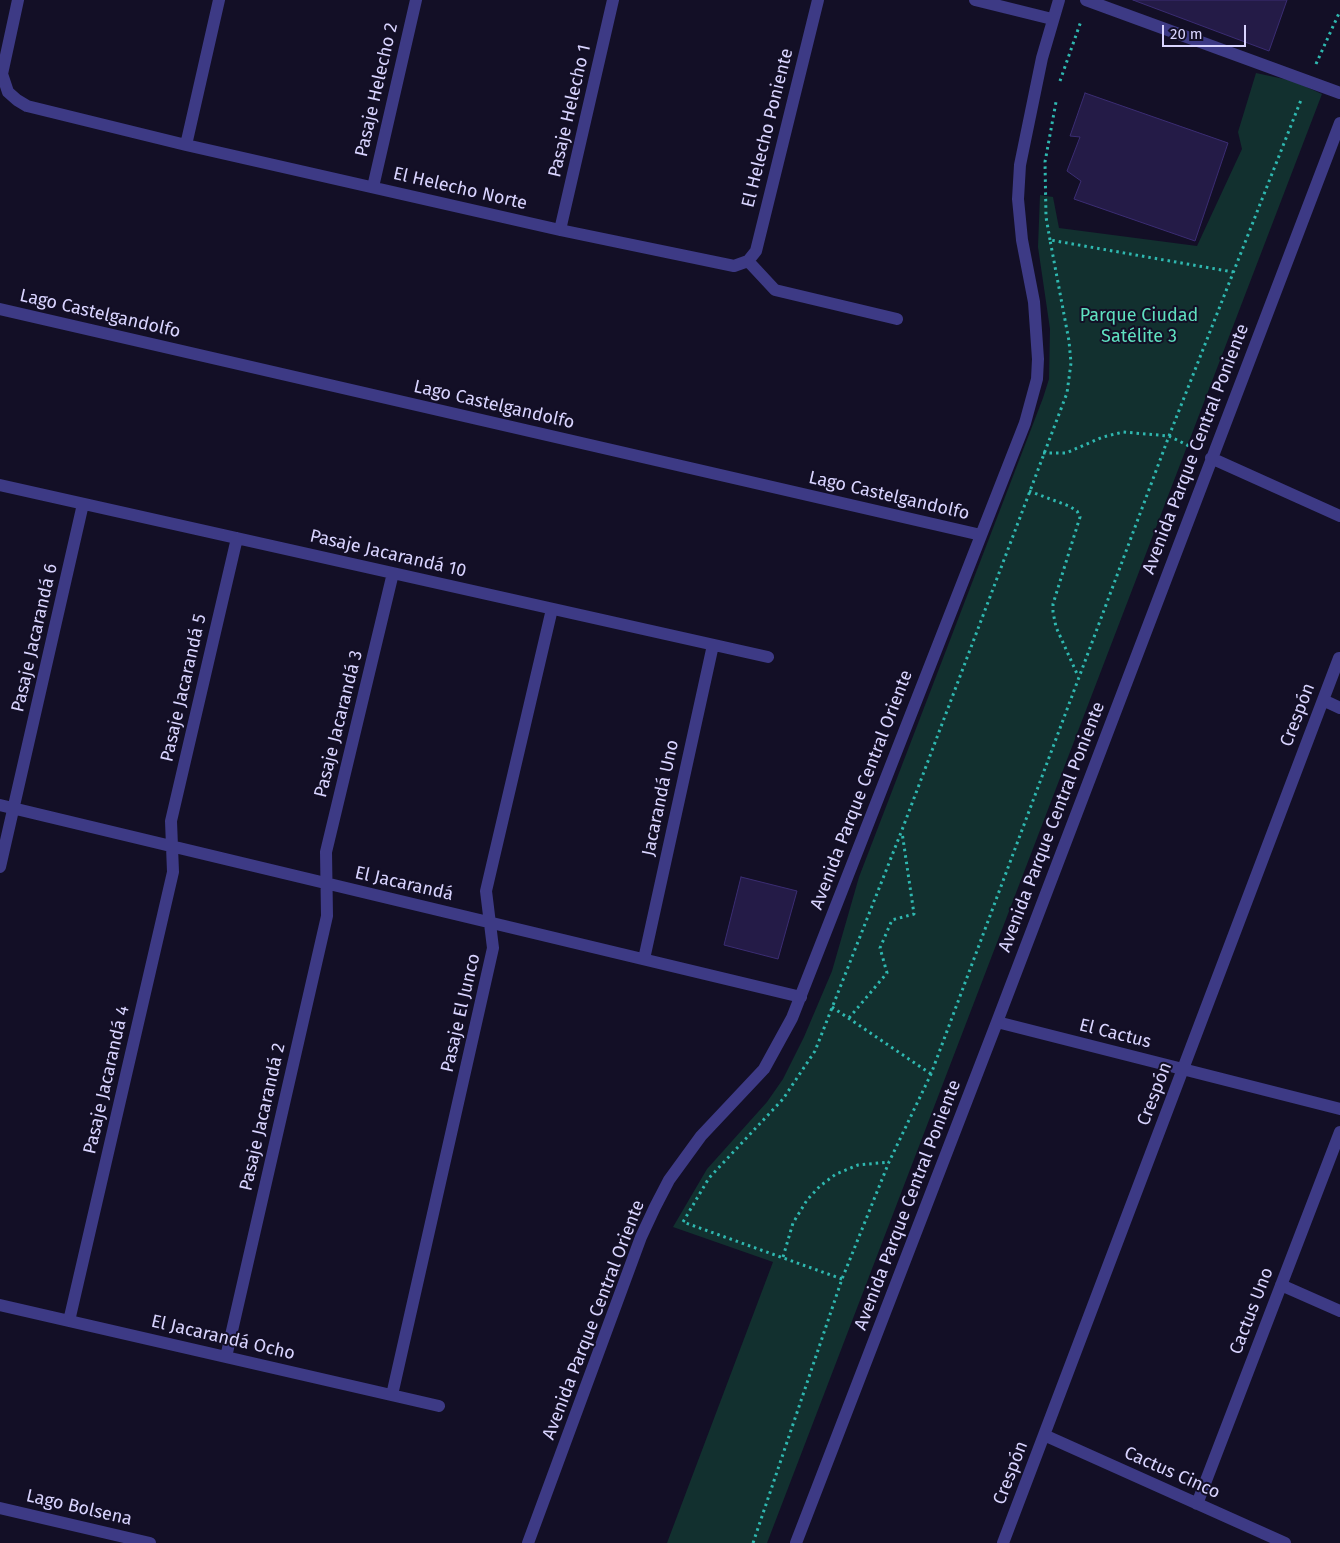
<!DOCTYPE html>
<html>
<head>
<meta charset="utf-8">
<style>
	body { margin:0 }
	#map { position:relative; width:1340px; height:1543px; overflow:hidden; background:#130f26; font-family:"Fira Sans",sans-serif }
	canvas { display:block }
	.scale { position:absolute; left:1162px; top:25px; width:84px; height:22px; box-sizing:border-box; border:2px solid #d9d4ff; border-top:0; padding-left:6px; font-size:15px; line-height:18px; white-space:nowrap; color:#d9d4ff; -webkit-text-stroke:4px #130f26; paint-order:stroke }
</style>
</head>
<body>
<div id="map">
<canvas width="1340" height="1543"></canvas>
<div class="scale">20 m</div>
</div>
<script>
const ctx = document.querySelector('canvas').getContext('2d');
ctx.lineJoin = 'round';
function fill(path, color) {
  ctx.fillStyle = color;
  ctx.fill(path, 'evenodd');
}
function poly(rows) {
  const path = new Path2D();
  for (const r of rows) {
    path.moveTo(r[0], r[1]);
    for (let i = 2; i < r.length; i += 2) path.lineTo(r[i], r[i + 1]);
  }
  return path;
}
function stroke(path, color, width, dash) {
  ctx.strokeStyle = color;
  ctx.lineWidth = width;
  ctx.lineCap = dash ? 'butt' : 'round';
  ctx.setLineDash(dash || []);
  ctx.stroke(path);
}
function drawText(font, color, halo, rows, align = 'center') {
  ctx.font = font + ' "Fira Sans",sans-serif';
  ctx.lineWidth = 4;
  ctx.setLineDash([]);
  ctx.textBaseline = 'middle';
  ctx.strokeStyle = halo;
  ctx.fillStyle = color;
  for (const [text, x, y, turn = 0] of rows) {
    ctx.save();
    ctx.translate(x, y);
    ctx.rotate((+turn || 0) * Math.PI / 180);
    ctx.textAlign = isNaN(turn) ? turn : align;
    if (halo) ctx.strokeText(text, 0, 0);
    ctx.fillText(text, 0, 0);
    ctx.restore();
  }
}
fill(poly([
	[1256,73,1293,81,1322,94,767,1543,667,1543,773,1262,673,1227,707,1169,767,1102,783,1079,804,1037,832,971,859,877,1043,398,1049,379,1050,329,1038,247,1040,195,1053,197,1059,228,1197,246,1242,149,1238,132]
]), '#12302f');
const building = poly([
	[1133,0,1287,0,1269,51,1133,0],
	[1085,93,1228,143,1195,241,1074,199,1081,181,1067,171,1080,137,1070,136,1085,93],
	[741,877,797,891,778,959,724,945,741,877]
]);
fill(building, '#241b47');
stroke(building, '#3b2d73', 1);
stroke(poly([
	[1316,64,1340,11],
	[1060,81,1081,21],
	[1050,240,1046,217,1045,162,1056,102],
	[1043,453,1066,453,1103,437,1123,432,1169,436,1195,449],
	[1029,491,1069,506,1077,511,1080,517,1053,604,1053,612,1056,627,1078,676],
	[832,1007,931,1074],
	[849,1018,887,973,880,948,892,920,914,914,902,832],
	[783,1257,793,1223,807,1200,820,1186,836,1174,858,1165,889,1162],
	[842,1279,683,1222,709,1178,783,1099,815,1051,902,830,1067,393,1071,363,1069,341,1050,240,1233,272],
	[753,1543,842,1279,889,1162,931,1074,1169,436,1301,100]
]), '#2fb8b0', 3, [2.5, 4]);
stroke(poly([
	[18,0,2,74,8,92,17,100,27,106,186,145,560,230,734,266,748,261,756,251,818,0],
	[975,0,1052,19],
	[1086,0,1340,93],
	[186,145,219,0],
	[373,187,416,0],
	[560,230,613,0],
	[748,261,775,290,897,319],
	[0,309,981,535],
	[1211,458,1340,516],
	[0,485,768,657],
	[1323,700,1340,708],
	[0,805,801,997],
	[0,867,83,504],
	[644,959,713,645],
	[997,1022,1340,1109],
	[1281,1285,1340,1311],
	[0,1305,439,1406],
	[69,1321,173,872,171,821,237,538],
	[226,1357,327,916,326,852,393,573],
	[392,1395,493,948,486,891,552,609],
	[1044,1435,1285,1543],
	[1197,1504,1340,1132],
	[0,1508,150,1543],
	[528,1543,641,1237,655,1207,669,1180,701,1136,764,1069,792,1018,1025,423,1037,379,1038,359,1034,302,1022,240,1018,199,1020,165,1042,58,1059,0],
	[796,1543,997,1022,1340,123],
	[1003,1543,1339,658]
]), '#3d3a85', 12);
drawText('18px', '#d9d4ff', '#130f26', [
	["Pasaje Helecho 2",377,90,-77],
	["Pasaje Helecho 1",570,111,-77],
	["El Helecho Poniente",768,128,-76],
	["El Helecho Norte",460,189,13],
	["Lago Castelgandolfo",100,314,13],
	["Lago Castelgandolfo",494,405,13],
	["Avenida Parque Central Poniente",1196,449,-69],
	["Lago Castelgandolfo",889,496,13],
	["Pasaje Jacarandá 10",388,554,13],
	["Pasaje Jacarandá 6",35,638,-77],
	["Pasaje Jacarandá 5",184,688,-77],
	["Crespón",1298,715,-69],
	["Pasaje Jacarandá 3",339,724,-76],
	["Avenida Parque Central Oriente",862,790,-69],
	["Jacarandá Uno",661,798,-78],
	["Avenida Parque Central Poniente",1052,827,-69],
	["El Jacarandá",404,884,13],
	["Pasaje El Junco",461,1013,-77],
	["El Cactus",1115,1034,14],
	["Pasaje Jacarandá 4",107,1080,-77],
	["Crespón",1155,1094,-69],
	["Pasaje Jacarandá 2",263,1117,-77],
	["Avenida Parque Central Poniente",908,1205,-69],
	["Cactus Uno",1252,1311,-69],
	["Avenida Parque Central Oriente",594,1320,-69],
	["El Jacarandá Ocho",223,1338,13],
	["Crespón",1011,1473,-69],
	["Cactus Cinco",1172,1473,24],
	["Lago Bolsena",79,1508,13]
]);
drawText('18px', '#5fe0c0', '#130f26', [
	["Parque Ciudad",1139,316],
	["Satélite 3",1139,337]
]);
</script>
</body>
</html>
